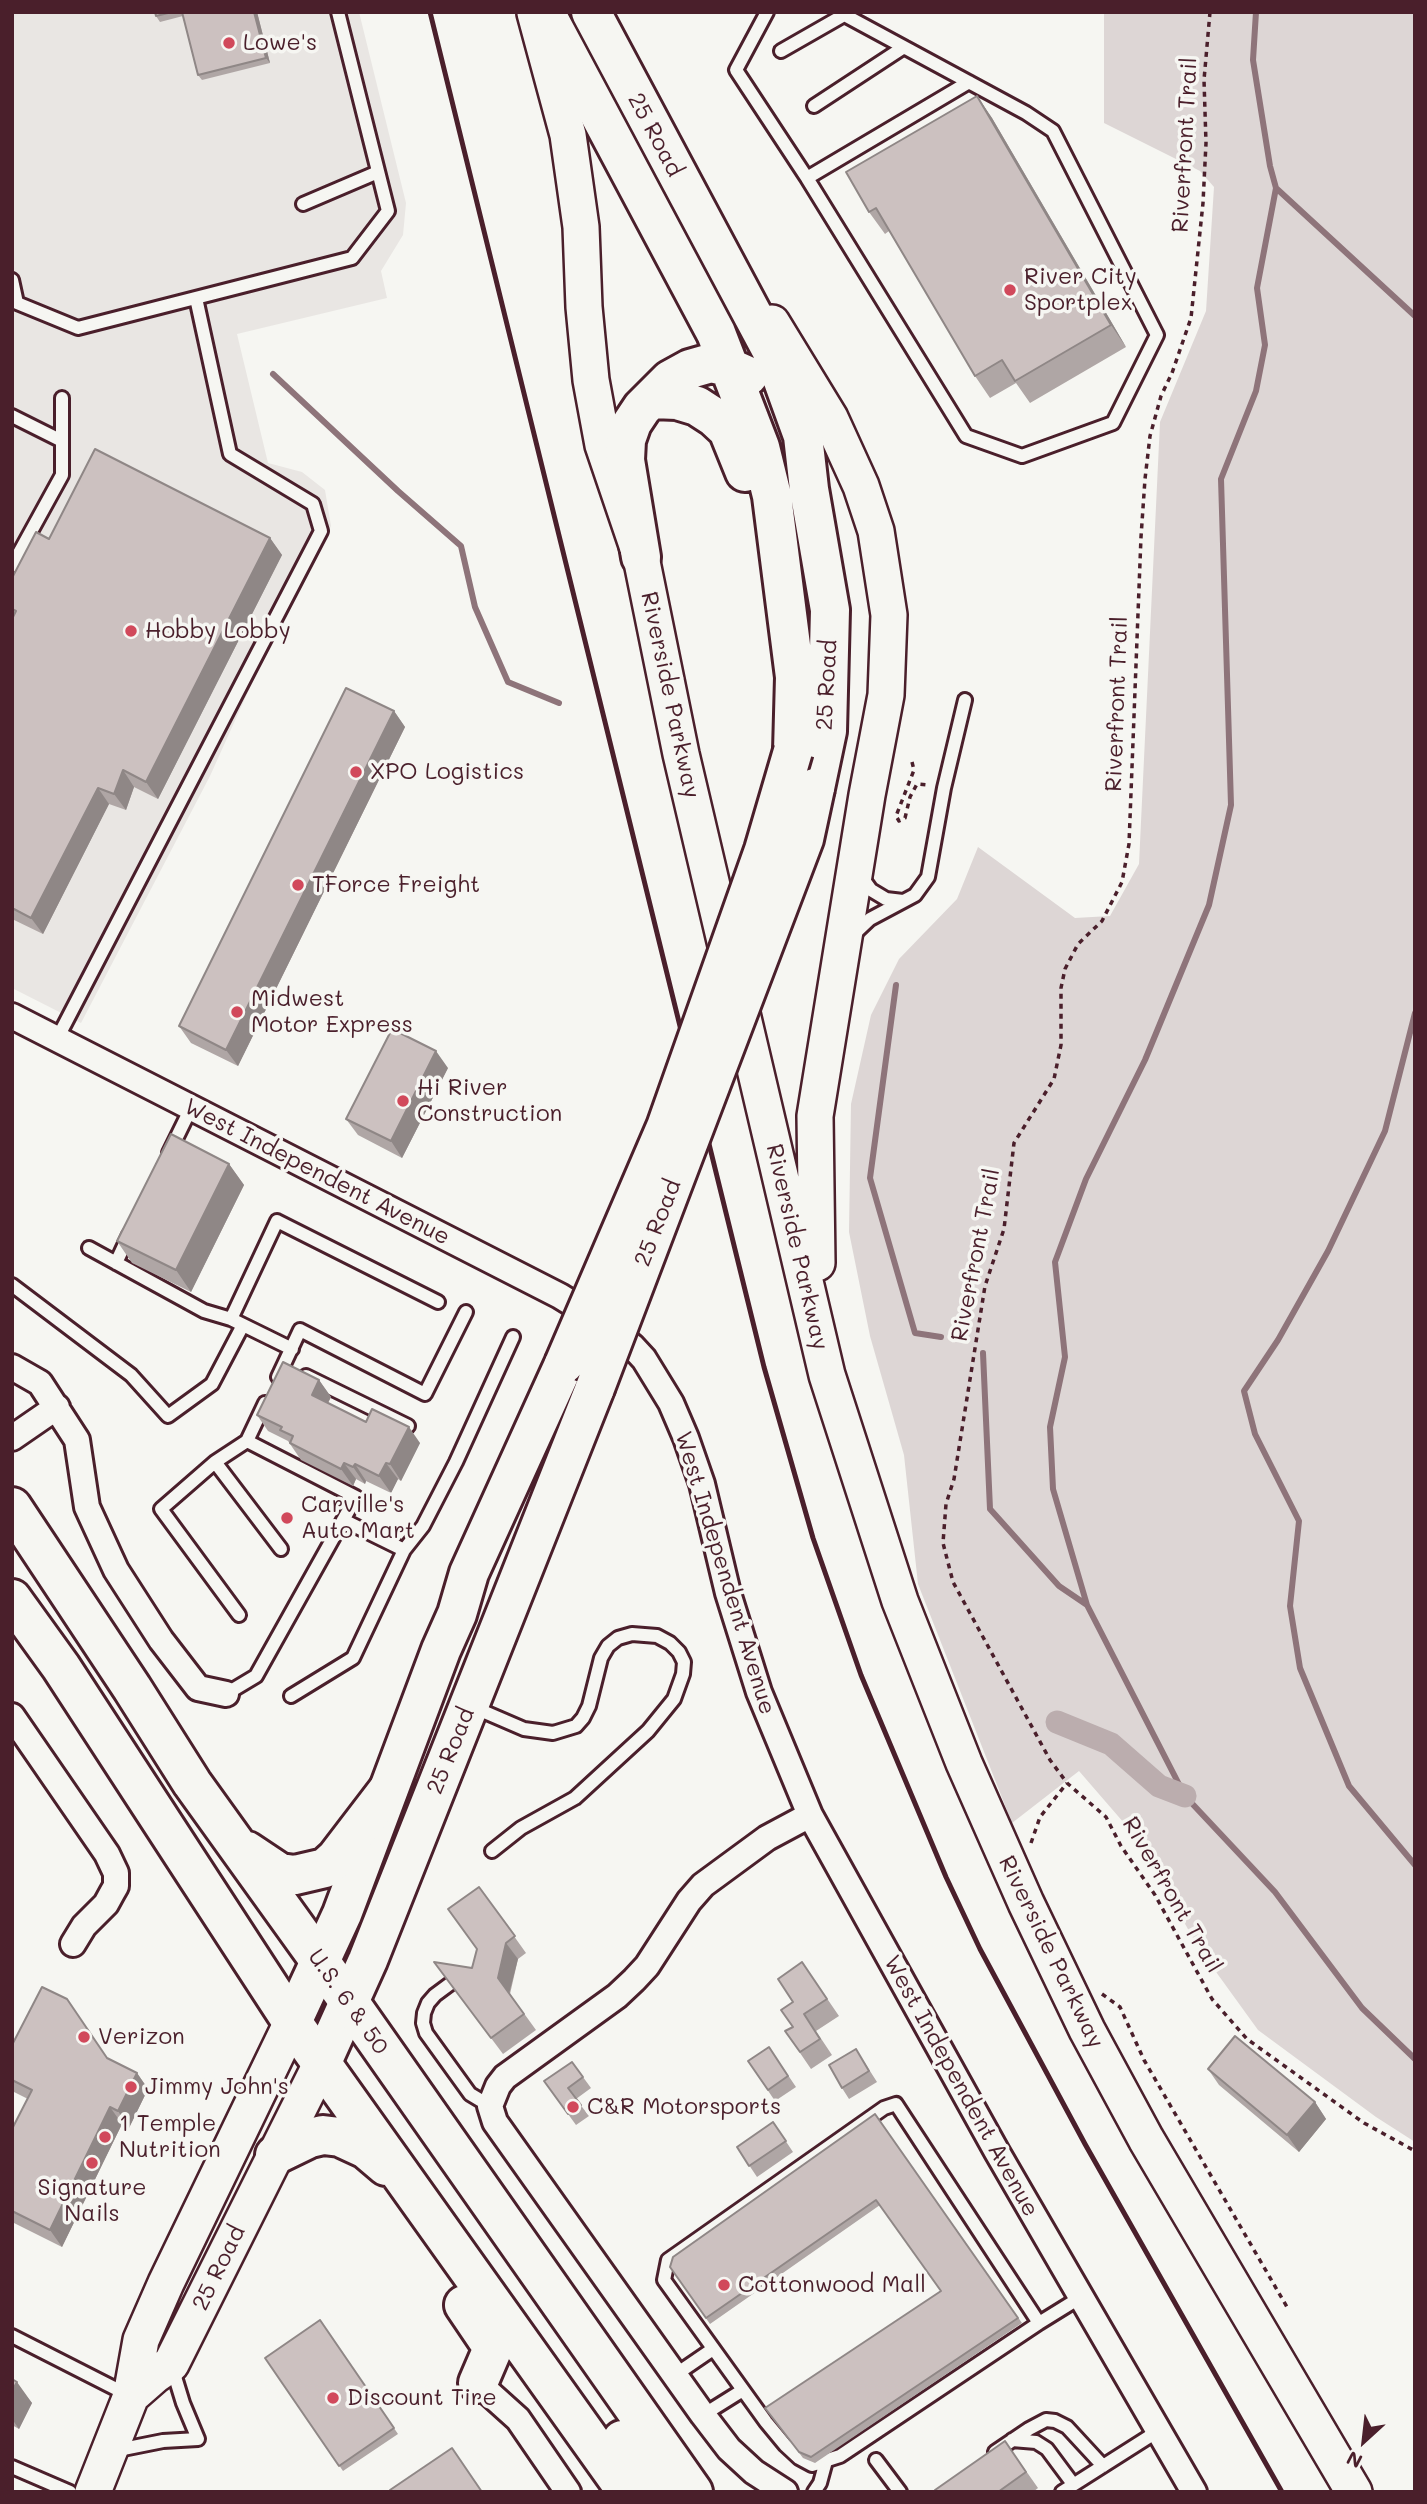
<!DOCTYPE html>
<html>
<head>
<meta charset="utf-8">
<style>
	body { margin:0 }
	#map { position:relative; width:1427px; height:2504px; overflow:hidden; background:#f6f6f2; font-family:Mali,sans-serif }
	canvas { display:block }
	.frame { position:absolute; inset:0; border:14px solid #4a1f2b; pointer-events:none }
	.north { position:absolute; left:1329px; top:2406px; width:70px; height:70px; -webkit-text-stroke:5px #f6f6f2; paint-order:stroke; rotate:207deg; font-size:19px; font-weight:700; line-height:28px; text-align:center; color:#4a1f2b }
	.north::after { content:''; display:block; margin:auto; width:24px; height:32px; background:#4a1f2b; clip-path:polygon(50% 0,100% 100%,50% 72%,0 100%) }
</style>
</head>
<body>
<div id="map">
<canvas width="1427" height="2504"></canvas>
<div class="frame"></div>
<div class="north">N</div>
</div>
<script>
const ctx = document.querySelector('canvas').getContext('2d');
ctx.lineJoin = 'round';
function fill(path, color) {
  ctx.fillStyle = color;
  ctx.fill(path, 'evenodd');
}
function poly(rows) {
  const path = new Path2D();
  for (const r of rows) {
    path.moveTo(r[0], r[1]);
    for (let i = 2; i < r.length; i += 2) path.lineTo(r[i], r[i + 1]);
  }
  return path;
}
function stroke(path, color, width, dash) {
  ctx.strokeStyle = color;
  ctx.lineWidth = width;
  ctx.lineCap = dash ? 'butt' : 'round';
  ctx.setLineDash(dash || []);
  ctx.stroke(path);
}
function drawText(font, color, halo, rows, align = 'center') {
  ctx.font = font + ' Mali,sans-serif';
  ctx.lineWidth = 7;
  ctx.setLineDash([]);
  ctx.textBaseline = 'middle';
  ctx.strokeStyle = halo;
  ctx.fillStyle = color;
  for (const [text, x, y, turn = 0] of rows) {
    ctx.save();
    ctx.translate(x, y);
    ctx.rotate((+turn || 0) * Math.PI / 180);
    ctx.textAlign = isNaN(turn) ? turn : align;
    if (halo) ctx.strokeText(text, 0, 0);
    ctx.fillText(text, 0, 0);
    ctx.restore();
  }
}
fill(poly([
	[12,12,359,12,406,203,403,235,381,271,387,298,237,334,268,463,302,472,325,490,331,526,247,694,210,776,81,1023,12,988]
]), '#e9e6e3');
fill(poly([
	[1104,12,1415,12,1415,2142,1376,2117,1258,2030,1198,1947,1137,1838,1079,1771,1012,1823,918,1584,904,1455,870,1336,849,1232,851,1104,871,1015,899,959,957,899,978,847,1075,918,1110,916,1139,864,1160,422,1206,311,1214,187,1200,171,1104,123]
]), '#ddd6d5');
stroke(poly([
	[1256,12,1253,60,1270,166,1276,188,1415,316],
	[273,374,398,491,461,546,475,607,508,682,559,703],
	[896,985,870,1178,915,1333,941,1337],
	[1415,1013,1385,1131,1328,1251,1278,1340,1244,1391,1255,1434,1299,1521,1290,1606,1300,1668,1349,1786,1415,1865],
	[983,1353,990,1509,1059,1586,1087,1605,1185,1796,1275,1892,1362,2008,1415,2059],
	[1087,1605,1053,1489,1050,1427,1065,1357,1055,1262,1086,1179,1145,1060,1209,905,1231,805,1221,479,1256,391,1265,345,1257,288,1276,188]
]), '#8e747a', 6);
stroke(poly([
	[1057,1722,1111,1744,1159,1786,1185,1796]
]), '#bbadae', 23);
const lane = poly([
	[767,12,736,70,807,178,966,436,1022,456,1113,423,1157,335,1053,131,1026,113,839,12],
	[781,51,844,15],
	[814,106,904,47],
	[807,178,969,82],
	[303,204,378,172],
	[12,280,17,303,78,328,352,258,388,211,338,12],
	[12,416,62,441],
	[12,566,62,475,62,398],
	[861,876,871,890,886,899,903,901],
	[852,936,870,919,915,895,928,877,944,788,965,700],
	[57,1039,321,531,313,504,230,454,196,298],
	[169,1153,191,1108],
	[89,1248,204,1311,231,1319],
	[116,1263,129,1235],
	[12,1285,131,1375,168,1416,212,1384,243,1325],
	[292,1349,231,1319,277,1221,438,1302],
	[306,1376,408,1426],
	[278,1377,300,1330,425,1394,466,1312],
	[247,1441,265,1403],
	[215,1462,281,1549],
	[404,1550,423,1526,456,1462,513,1337],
	[226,1694,256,1676,356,1497,247,1441,215,1462,161,1509,239,1615],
	[291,1696,353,1658,404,1550,343,1520],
	[473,1707,524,1729,553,1733,576,1726,583,1718,589,1706,601,1658,608,1646,618,1638,632,1634,657,1636,670,1643,679,1652,684,1662,683,1674,674,1699,648,1731,575,1798,521,1828,492,1851],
	[462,1975,435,1995,428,2003,424,2013,423,2023,426,2033,470,2094,490,2106],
	[1039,2323,896,2104,884,2108,668,2260,664,2280,766,2422,785,2445,799,2458,812,2465,840,2456,1039,2323,1081,2297],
	[12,2336,128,2395],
	[675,2375,713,2349],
	[703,2415,743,2390],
	[1012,2440,1036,2442,1047,2449,1073,2484],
	[113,2451,163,2441,198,2439,183,2403,172,2367],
	[995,2452,1029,2429,1046,2420,1055,2421,1067,2427,1103,2466],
	[876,2460,900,2492],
	[12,2467,70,2492],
	[814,2492,820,2483,826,2461],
	[1062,2492,1158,2431]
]);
const street = poly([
	[12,1016,560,1296,602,1322,632,1346,644,1359,671,1403,686,1438,702,1484,728,1593,759,1692,810,1815,997,2152,1194,2492],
	[12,1367,40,1383,77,1440,87,1507,116,1570,161,1640,198,1688,226,1694],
	[12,1438,57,1407],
	[12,1716,107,1854,116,1873,116,1886,112,1893,106,1904,84,1926,73,1944],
	[478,2383,518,2419,568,2492],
	[785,2492,754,2472,729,2449,703,2415,495,2122,490,2106,498,2086,505,2077,617,1996,634,1980,647,1966,689,1901,703,1885,767,1838,810,1815]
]);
const secondary = poly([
	[535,13,568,135,581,227,584,307,591,380,603,445,641,557,681,754,827,1375,900,1601,964,1763,1026,1903,1087,2030,1146,2139,1354,2492],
	[772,323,830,418,861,486,876,531,889,615,886,695,867,795,815,1116,817,1263],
	[131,2396,155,2375,171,2364,322,2062],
	[93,2492,131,2396,141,2340,166,2283,292,2022]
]);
const primary = poly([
	[545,12,716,333,760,447,772,496,795,677,793,751],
	[591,12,773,353,803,436,809,489,830,610,827,731,815,788],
	[652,399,677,400,697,406,714,417,728,430,745,472],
	[641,557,625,460,626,440,632,423,642,408,670,380,690,369,711,363,728,367,748,376],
	[292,2022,342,1914,441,1650,457,1614,469,1573,564,1364],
	[322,2062,368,1960,595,1388]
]);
const highway = poly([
	[12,1507,132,1688,192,1783,350,2003,693,2492],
	[12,1599,61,1667,292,2022,627,2492],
	[247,1851,280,1873,295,1875,325,1868,336,1858,388,1790],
	[275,2155,310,2138,323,2135,340,2137,366,2149,386,2166],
	[464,2305,493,2348,478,2383],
	[622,2440,659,2492]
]);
stroke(lane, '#4a1f2b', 18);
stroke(street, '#4a1f2b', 30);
stroke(secondary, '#4a1f2b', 40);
stroke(primary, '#4a1f2b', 44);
stroke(highway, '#4a1f2b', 44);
stroke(poly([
	[1210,12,1204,80,1206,143,1203,203,1191,318,1172,373,1161,396,1150,436,1145,479,1141,537,1129,844,1122,882,1102,921,1078,944,1065,969,1061,988,1061,1045,1054,1079,1014,1143,1004,1229,985,1286,954,1479,946,1504,943,1543,953,1582,1050,1760,1067,1783,1106,1817,1121,1846,1155,1895,1212,1999,1247,2039,1364,2123,1415,2151],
	[912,762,914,770,896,816,899,821,905,818,910,797,917,784,927,785],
	[1031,1843,1040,1817,1067,1783],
	[1102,1994,1120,2007,1144,2060,1287,2307]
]), '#4a1f2b', 3.5, [5, 5]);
stroke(lane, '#f6f6f2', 12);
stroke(street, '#f6f6f2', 24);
stroke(secondary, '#f6f6f2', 35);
stroke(primary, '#f6f6f2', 38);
stroke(highway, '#f6f6f2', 38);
stroke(poly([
	[430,12,764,1367,813,1538,861,1675,946,1877,980,1949,1085,2144,1282,2492]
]), '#4a1f2b', 5);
const primaryBridge = poly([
	[564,1364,666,1127,764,850,793,751],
	[595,1388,804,839,815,788]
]);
stroke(primaryBridge, '#4a1f2b', 44, []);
stroke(primaryBridge, '#f6f6f2', 38);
fill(poly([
	[155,12,257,12,270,63,202,80,198,75,183,16,160,22,156,16],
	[977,96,992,118,1126,347,1030,403,1016,383,990,398,975,376,889,231,885,234,869,212],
	[270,538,282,555,158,799,134,787,126,810,109,804,43,934,12,919,12,578,49,539],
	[394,711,405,727,238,1066,191,1043,179,1026],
	[448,1068,402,1158,358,1135,346,1119],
	[229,1164,244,1185,191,1292,132,1263,117,1241],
	[319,1380,331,1397,328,1403,366,1422,420,1443,401,1481,398,1479,391,1493,366,1481,365,1484,356,1479,353,1486,301,1460,288,1441,268,1431,257,1415],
	[479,1887,526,1953,518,1959,510,1994,536,2030,503,2054,434,1962,472,1968,477,1949],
	[802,1962,839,2016,816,2031,832,2055,811,2069,785,2031,793,2027,793,2002],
	[12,2045,107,2058,137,2073,148,2089,129,2128,122,2124,62,2247,12,2222,12,2129,28,2099,12,2091],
	[769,2047,796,2087,775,2101,748,2061],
	[856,2049,877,2082,849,2099,842,2088],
	[572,2062,591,2088,576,2099,589,2116,576,2125,544,2081],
	[1208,2069,1315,2102,1326,2119,1299,2152,1219,2085],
	[875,2114,1022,2323,815,2463,803,2458,765,2408,941,2291,880,2205,710,2324,670,2267],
	[773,2122,793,2152,757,2177,737,2147],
	[320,2320,398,2434,343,2471,265,2358],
	[12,2379,32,2403,19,2429,12,2425],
	[1005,2441,1038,2488,1033,2492,937,2492]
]), '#afa6a5');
fill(poly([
	[254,12,257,12,270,63,266,58],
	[977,96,992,118,1126,347,1111,325],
	[270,538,282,555,158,799,146,782],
	[394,711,405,727,238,1066,226,1050],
	[123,770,134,787,126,810,114,794],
	[98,788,109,804,43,934,31,918],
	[436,1051,448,1068,402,1158,391,1141],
	[229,1164,244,1185,191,1292,176,1270],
	[319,1380,331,1397,323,1412,312,1395],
	[409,1427,420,1443,401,1481,390,1464],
	[344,1463,356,1479,353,1486,341,1469],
	[386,1463,398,1479,391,1493,379,1476],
	[355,1464,366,1481,365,1484,353,1467],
	[506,1943,518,1959,509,1994,498,1978],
	[137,2073,148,2089,129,2128,118,2111],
	[1315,2102,1326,2119,1299,2152,1287,2135],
	[110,2107,122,2124,62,2247,50,2230],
	[17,2382,32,2403,19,2429,12,2419,12,2391]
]), '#8f8786');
const building = poly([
	[155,12,172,12,156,16,155,12],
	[182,12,254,12,266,58,198,75,182,12],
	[977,96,1111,325,1015,381,1002,360,975,376,876,208,869,212,846,172,977,96],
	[95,449,270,538,146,782,123,770,114,794,98,788,31,918,12,908,12,619,16,611,12,609,12,578,36,532,49,539,95,449],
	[346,688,394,711,226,1050,179,1026,346,688],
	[392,1029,436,1051,391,1141,346,1119,392,1029],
	[171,1134,229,1164,176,1270,117,1241,171,1134],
	[283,1362,319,1380,312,1395,366,1422,372,1409,409,1427,390,1464,386,1463,379,1476,355,1464,353,1467,344,1463,341,1469,290,1443,293,1436,280,1430,282,1427,257,1415,283,1362],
	[479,1887,515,1936,506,1943,498,1978,524,2014,491,2038,434,1962,472,1968,477,1949,448,1909,479,1887],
	[802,1962,827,1999,804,2014,820,2039,800,2052,785,2031,793,2027,781,2010,793,2002,778,1979,802,1962],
	[42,1987,67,1999,107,2058,137,2073,118,2111,110,2107,50,2230,12,2211,12,2129,32,2090,12,2080,12,2045,42,1987],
	[1235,2036,1315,2102,1287,2135,1208,2069,1235,2036],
	[769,2047,788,2076,768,2090,748,2061,769,2047],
	[856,2049,869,2071,842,2088,829,2065,856,2049],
	[572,2062,583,2077,568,2088,581,2105,568,2114,544,2081,572,2062],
	[875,2114,1018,2318,811,2457,799,2452,765,2408,941,2291,876,2200,706,2318,670,2267,673,2257,875,2114],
	[773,2122,786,2141,749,2166,737,2147,773,2122],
	[320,2320,394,2428,339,2466,265,2358,320,2320],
	[12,2379,17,2382,12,2391,12,2379],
	[1005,2441,1026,2472,998,2492,937,2492,935,2490,1005,2441],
	[452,2448,482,2492,391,2492,390,2490,452,2448]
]);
fill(building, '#ccc1c0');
stroke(building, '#8f8786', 2);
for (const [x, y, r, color] of [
	[229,43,7,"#d1495b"],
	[1010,290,7,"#d1495b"],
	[131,631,7,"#d1495b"],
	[356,772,7,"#d1495b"],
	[298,885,7,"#d1495b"],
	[237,1012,7,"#d1495b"],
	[403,1101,7,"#d1495b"],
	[287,1518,7,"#d1495b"],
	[84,2037,7,"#d1495b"],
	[131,2087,7,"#d1495b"],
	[573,2107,7,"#d1495b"],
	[105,2137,7,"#d1495b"],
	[92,2163,7,"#d1495b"],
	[724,2285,7,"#d1495b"],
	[333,2398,7,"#d1495b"]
]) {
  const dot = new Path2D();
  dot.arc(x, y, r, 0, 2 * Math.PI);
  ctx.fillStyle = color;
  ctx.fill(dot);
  stroke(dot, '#f6f6f2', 2.5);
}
drawText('23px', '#4a1f2b', '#f6f6f2', [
	["Lowe's",243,43],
	["River City",1024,277],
	["Sportplex",1024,303],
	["Hobby Lobby",145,631],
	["XPO Logistics",370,772],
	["TForce Freight",312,885],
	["Midwest",251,999],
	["Motor Express",251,1025],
	["Hi River",417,1088],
	["Construction",417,1114],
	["Carville's",301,1505],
	["Auto Mart",301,1531],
	["Verizon",98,2037],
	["Jimmy John's",145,2087],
	["C&R Motorsports",587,2107],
	["1 Temple",119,2124],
	["Nutrition",119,2150],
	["Signature",92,2188,"center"],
	["Nails",92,2214,"center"],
	["Cottonwood Mall",738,2285],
	["Discount Tire",347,2398]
], 'left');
drawText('23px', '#4a1f2b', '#f6f6f2', [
	["25 Road",655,135,62],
	["Riverfront Trail",1185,145,-87],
	["25 Road",827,685,-87],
	["Riverside Parkway",670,695,78],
	["Riverfront Trail",1117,704,-88],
	["West Independent Avenue",317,1172,27],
	["25 Road",658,1223,-69],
	["Riverside Parkway",797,1247,77],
	["Riverfront Trail",976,1255,-79],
	["West Independent Avenue",725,1573,73],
	["25 Road",451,1751,-68],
	["Riverfront Trail",1172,1895,60],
	["Riverside Parkway",1051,1952,64],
	["U.S. 6 & 50",348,2002,55],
	["West Independent Avenue",961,2086,61],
	["25 Road",219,2268,-64]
]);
</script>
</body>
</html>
